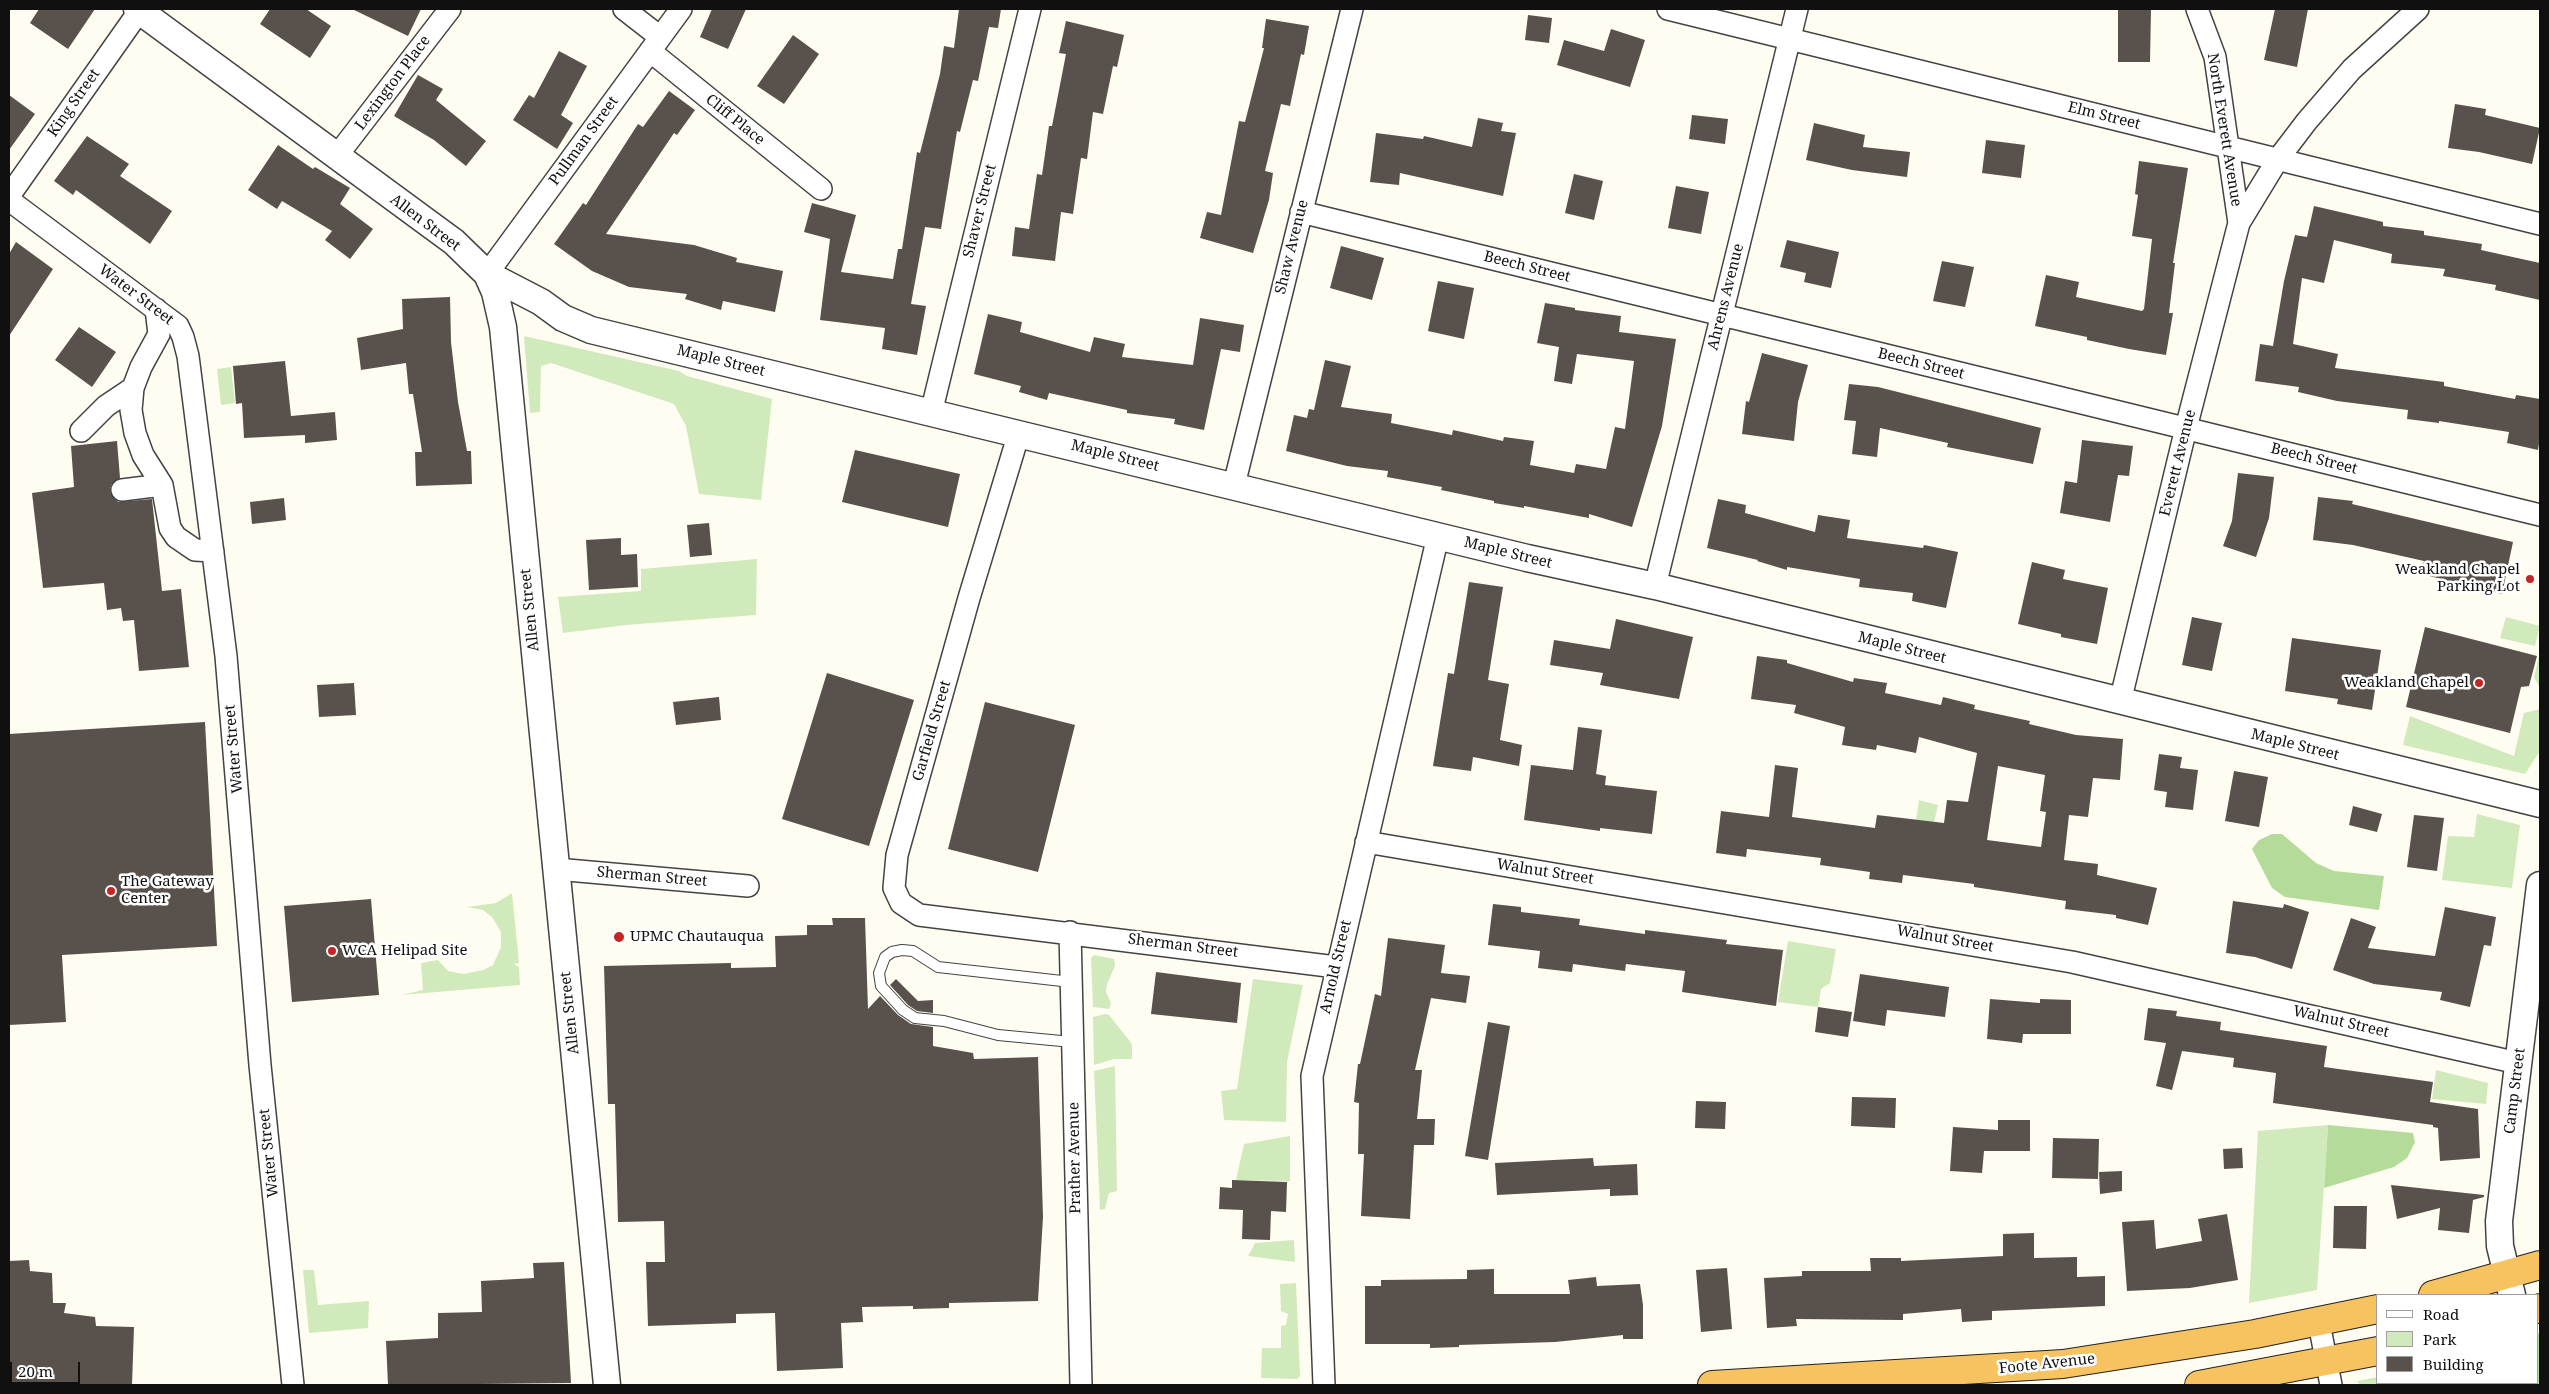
<!DOCTYPE html>
<html>
<head>
<meta charset="utf-8">
<style>
	body { margin:0 }
	#map { position:relative; width:2549px; height:1394px; overflow:hidden; background:#fffdf2; font-family:"Noto Serif",serif }
	canvas { display:block }
	.frame { position:absolute; inset:0; border:10px solid #101010; pointer-events:none }
	.legend { position:absolute; left:2376px; top:1294px; width:162px; height:90px; box-sizing:border-box; background:#fff; border:1px solid #9f9f9f; margin:0; padding:6px 9px; list-style:none; font-size:15px; color:#101010 }
	.legend li { display:flex; align-items:center; gap:10px; height:25px }
	.legend b { width:25px; border:1px solid #9f9f9f }
	.scale { position:absolute; left:10px; top:1362px; width:70px; height:22px; box-sizing:border-box; border:2px solid #101010; border-top:0; padding-left:6px; font-size:15px; line-height:18px; white-space:nowrap; color:#101010; -webkit-text-stroke:4px #fff; paint-order:stroke }
</style>
</head>
<body>
<div id="map">
<canvas width="2549" height="1394"></canvas>
<div class="frame"></div>
<ul class="legend">
<li><b style="height:6px;background:#fff"></b>Road</li>
<li><b style="height:14px;background:#d1eabb"></b>Park</li>
<li><b style="height:14px;background:#58514c"></b>Building</li>
</ul>
<div class="scale">20 m</div>
</div>
<script>
const ctx = document.querySelector('canvas').getContext('2d');
ctx.lineJoin = 'round';
function fill(path, color) {
  ctx.fillStyle = color;
  ctx.fill(path, 'evenodd');
}
function poly(rows) {
  const path = new Path2D();
  for (const r of rows) {
    path.moveTo(r[0], r[1]);
    for (let i = 2; i < r.length; i += 2) path.lineTo(r[i], r[i + 1]);
  }
  return path;
}
function stroke(path, color, width, dash) {
  ctx.strokeStyle = color;
  ctx.lineWidth = width;
  ctx.lineCap = dash ? 'butt' : 'round';
  ctx.setLineDash(dash || []);
  ctx.stroke(path);
}
function drawText(font, color, halo, rows, align = 'center') {
  ctx.font = font + ' "Noto Serif",serif';
  ctx.lineWidth = 5;
  ctx.setLineDash([]);
  ctx.textBaseline = 'middle';
  ctx.strokeStyle = halo;
  ctx.fillStyle = color;
  for (const [text, x, y, turn = 0] of rows) {
    ctx.save();
    ctx.translate(x, y);
    ctx.rotate((+turn || 0) * Math.PI / 180);
    ctx.textAlign = isNaN(turn) ? turn : align;
    if (halo) ctx.strokeText(text, 0, 0);
    ctx.fillText(text, 0, 0);
    ctx.restore();
  }
}
fill(poly([
	[524,336,679,371,687,376,772,399,761,500,699,494,686,426,674,404,551,363,541,366,540,412,530,413],
	[231,367,235,403,221,405,217,369],
	[757,559,756,615,626,625,563,633,558,597,641,591,641,569],
	[2506,617,2540,626,2535,646,2500,638],
	[2540,652,2540,688,2534,677],
	[2540,709,2540,751,2525,774,2403,745,2410,716,2514,756,2524,713],
	[1919,800,1938,805,1931,835,1912,849],
	[2477,814,2520,825,2512,888,2442,880,2448,836,2474,837],
	[512,893,519,963,514,964,519,967,520,985,401,995,423,990,421,963,438,960,448,971,464,974,483,970,493,965,501,947,501,932,492,917,483,910,467,907,496,903],
	[1788,941,1836,949,1830,983,1821,989,1818,1007,1778,1002],
	[1094,955,1114,959,1115,966,1107,984,1106,992,1111,1003,1109,1009,1093,1007,1091,958],
	[1253,979,1303,985,1287,1062,1286,1122,1224,1120,1221,1091,1237,1089],
	[1105,1014,1109,1015,1129,1040,1132,1045,1132,1059,1114,1059,1094,1065,1093,1017],
	[1115,1066,1117,1191,1109,1193,1105,1209,1100,1210,1094,1071],
	[2436,1070,2488,1083,2486,1104,2432,1099],
	[2328,1125,2317,1290,2249,1303,2258,1131],
	[1290,1136,1290,1181,1236,1180,1244,1144],
	[1294,1240,1295,1262,1248,1256,1255,1243],
	[303,1270,314,1270,318,1305,369,1301,368,1328,309,1333],
	[1296,1283,1300,1376,1297,1379,1261,1378,1262,1348,1281,1348,1281,1326,1286,1325,1288,1314,1281,1311,1280,1284],
	[2378,1377,2378,1383,2435,1383,2437,1385,2359,1385,2358,1381]
]), '#d1eabb');
fill(poly([
	[2272,834,2282,834,2316,863,2334,871,2384,876,2379,910,2285,897,2272,888,2252,849,2259,840],
	[2328,1125,2413,1133,2415,1142,2407,1158,2394,1167,2324,1188],
	[2540,1333,2540,1385,2468,1385,2466,1383,2538,1383,2538,1334]
]), '#b4db9a');
fill(poly([
	[39,9,95,9,68,49,30,23],
	[270,9,306,9,331,26,310,58,260,24],
	[352,9,421,9,408,36],
	[712,9,746,9,728,49,700,37],
	[959,9,1001,9,998,28,989,27,978,81,973,80,960,132,957,131,941,229,925,227,911,304,926,306,917,355,882,349,885,328,820,320,830,239,804,232,812,203,856,215,841,272,893,279,898,249,902,249,917,152,920,153,940,74,944,46,954,48],
	[2118,9,2151,9,2150,62,2118,62],
	[2275,9,2308,9,2297,67,2264,60],
	[1528,15,1552,18,1549,43,1525,40],
	[1266,19,1309,26,1304,55,1301,54,1290,106,1281,104,1265,171,1273,173,1269,200,1253,253,1200,238,1207,212,1221,215,1239,121,1245,122,1264,48,1262,48],
	[1066,21,1124,35,1117,67,1113,66,1103,114,1093,112,1087,159,1081,158,1073,214,1061,212,1055,261,1012,256,1015,227,1029,229,1037,174,1042,175,1049,126,1052,126,1066,54,1059,53],
	[1611,29,1645,40,1630,87,1557,65,1564,40,1604,51],
	[793,35,819,54,784,104,757,86],
	[559,51,587,66,561,115,573,123,557,149,513,120,529,95,534,98],
	[418,75,443,89,436,100,486,141,466,166,434,140,394,116],
	[669,91,695,110,677,135,674,133,606,234,694,245,737,258,736,262,783,271,775,312,723,301,721,310,685,299,687,294,629,287,592,271,554,244,583,203,586,205,638,124,643,127],
	[9,95,35,114,9,150],
	[2455,104,2486,109,2485,115,2540,128,2532,164,2479,152,2448,148],
	[1692,115,1728,119,1725,144,1689,139],
	[1478,118,1503,123,1501,131,1516,133,1503,196,1400,173,1399,185,1370,182,1376,133,1423,139,1424,136,1472,147],
	[1814,123,1865,135,1863,147,1910,152,1907,177,1852,170,1806,160],
	[87,136,129,164,120,176,172,211,150,244,76,190,73,195,54,181],
	[1986,140,2025,145,2021,178,1982,173],
	[278,145,313,169,315,167,350,188,340,204,373,229,350,259,325,240,332,231,282,201,277,209,248,190],
	[2139,161,2188,168,2173,263,2175,263,2169,313,2173,313,2166,355,2129,349,2087,340,2087,337,2035,326,2046,275,2079,282,2076,297,2142,311,2144,309,2152,239,2132,236,2138,195,2135,194],
	[1574,174,1603,181,1594,220,1565,213],
	[1676,186,1709,192,1701,234,1668,228],
	[2314,206,2383,222,2383,226,2424,231,2424,235,2482,244,2481,250,2540,263,2540,300,2495,290,2496,285,2443,276,2445,269,2391,263,2392,254,2334,240,2324,283,2302,278,2293,344,2338,354,2335,368,2444,382,2444,386,2515,399,2516,395,2540,399,2540,437,2538,450,2507,443,2509,432,2439,421,2439,423,2407,419,2408,410,2337,401,2298,392,2299,387,2255,381,2260,344,2273,346,2284,281,2295,235,2307,237],
	[1787,240,1839,252,1831,288,1804,282,1806,273,1780,267],
	[16,242,53,269,9,336,9,254],
	[1341,246,1384,258,1372,300,1330,288],
	[1942,261,1974,267,1965,307,1933,301],
	[1438,281,1474,288,1464,339,1428,331],
	[450,297,451,342,458,402,467,451,471,451,472,484,416,486,415,452,422,452,413,394,409,394,406,363,361,370,357,338,403,329,402,299],
	[1545,303,1575,308,1575,310,1621,316,1619,332,1676,339,1662,426,1632,527,1589,514,1589,518,1524,506,1524,508,1494,503,1494,501,1441,490,1442,487,1387,477,1388,471,1347,466,1286,451,1294,415,1307,418,1309,409,1314,410,1325,360,1351,366,1341,407,1392,414,1391,423,1452,435,1453,430,1503,441,1504,437,1534,441,1530,465,1574,473,1576,464,1606,469,1615,427,1625,429,1634,361,1577,354,1572,384,1554,381,1559,347,1537,343],
	[988,314,1022,322,1020,332,1090,352,1094,337,1125,344,1122,357,1193,365,1200,318,1244,325,1240,352,1221,349,1204,430,1174,424,1175,419,1127,413,1127,410,1049,393,1047,400,1019,392,1021,386,974,374],
	[79,327,116,352,92,387,55,360],
	[1762,353,1808,365,1798,402,1794,441,1742,434,1746,401,1749,402],
	[285,361,291,416,335,412,337,440,305,443,305,435,244,438,242,403,236,404,233,366],
	[1849,384,1878,387,2041,428,2033,464,1947,447,1948,443,1880,428,1877,457,1852,454,1856,421,1844,420],
	[2082,440,2133,446,2129,476,2118,475,2110,522,2060,513,2065,481,2077,483],
	[117,441,120,478,111,485,110,492,118,502,152,499,162,591,181,589,189,667,139,671,134,620,123,621,121,608,107,610,104,583,43,588,32,493,74,487,71,446],
	[855,450,960,474,948,527,842,502],
	[2238,473,2274,477,2269,518,2256,557,2223,546,2232,521],
	[2318,497,2353,501,2352,504,2513,542,2502,594,2421,574,2424,561,2353,545,2313,540],
	[284,498,286,520,252,524,250,502],
	[1718,499,1746,505,1745,513,1815,532,1818,515,1850,520,1847,538,1923,548,1924,545,1958,552,1946,608,1912,601,1913,593,1859,587,1860,579,1787,567,1787,570,1757,561,1758,560,1707,548],
	[709,523,712,555,690,557,687,525],
	[621,538,621,555,637,554,638,587,589,590,586,540],
	[2032,562,2065,570,2063,579,2108,588,2097,644,2061,637,2061,634,2018,624],
	[1469,582,1503,587,1488,680,1509,684,1500,740,1522,745,1519,766,1473,757,1471,771,1433,766,1448,673,1454,674],
	[2192,617,2222,623,2212,671,2182,665],
	[1616,619,1693,637,1679,699,1600,685,1603,673,1550,665,1554,640,1610,649],
	[2425,627,2537,656,2529,686,2521,687,2510,733,2406,707],
	[2292,638,2381,650,2372,710,2337,704,2338,699,2285,691],
	[1757,656,1787,660,1787,663,1853,682,1854,678,1887,683,1885,693,1941,705,1943,697,1975,705,1974,709,2030,721,2029,724,2076,735,2123,739,2120,780,2093,778,2088,817,2069,815,2064,860,2098,864,2097,875,2157,888,2148,925,2116,918,2116,915,2065,909,2066,901,1974,887,1974,884,1903,875,1902,883,1869,879,1870,872,1820,865,1821,858,1747,849,1746,857,1716,853,1721,811,1769,817,1775,765,1798,768,1792,817,1875,828,1877,815,1944,823,1947,800,1968,802,1977,753,1919,737,1916,753,1877,745,1876,750,1842,745,1845,727,1794,713,1796,705,1751,699],
	[1998,766,2045,775,2040,811,2046,812,2041,847,1987,840],
	[827,673,914,700,869,846,782,819],
	[354,683,356,715,319,717,317,685],
	[719,697,721,720,676,725,673,702],
	[985,702,1075,725,1038,872,948,849],
	[205,722,217,946,62,955,66,1022,9,1025,9,734],
	[1578,727,1602,730,1596,774,1606,776,1605,785,1657,791,1652,834,1600,828,1600,831,1524,820,1531,765,1573,770],
	[2159,754,2182,757,2180,768,2198,770,2193,810,2165,807,2167,792,2154,790],
	[2234,771,2268,777,2259,827,2225,821],
	[2353,806,2382,814,2377,832,2349,825],
	[2414,815,2444,818,2437,871,2407,867],
	[371,899,379,995,292,1002,284,906],
	[2233,901,2283,908,2284,904,2309,912,2292,969,2255,957,2226,953],
	[1493,904,1521,907,1521,912,1580,919,1579,925,1645,934,1645,930,1727,940,1726,944,1783,950,1776,1006,1682,992,1685,971,1626,964,1625,971,1573,964,1572,972,1538,968,1540,951,1488,945],
	[2445,907,2496,917,2491,946,2484,945,2470,1007,2440,1000,2442,992,2374,984,2333,970,2351,918,2376,927,2368,948,2435,956],
	[832,918,865,918,868,1009,880,996,898,1015,911,1024,933,1027,933,1046,973,1053,974,1059,1038,1057,1043,1217,1038,1301,949,1303,949,1308,913,1309,913,1306,862,1307,863,1322,841,1323,843,1368,777,1371,775,1313,736,1314,736,1323,648,1326,646,1262,665,1262,664,1221,618,1222,615,1104,608,1104,604,966,731,963,731,968,776,967,775,936,807,935,807,925,833,925],
	[1388,938,1445,945,1441,973,1470,976,1466,1003,1431,998,1415,1070,1422,1070,1417,1119,1435,1119,1434,1145,1414,1145,1410,1219,1361,1216,1364,1154,1358,1154,1359,1103,1354,1102,1358,1064,1360,1064,1375,994,1381,996],
	[1156,972,1241,983,1237,1023,1151,1014],
	[1860,974,1949,987,1945,1017,1887,1010,1885,1026,1853,1021],
	[896,979,918,1001,933,1000,933,1013,917,1011,908,1005,890,985],
	[1990,999,2040,1003,2040,999,2071,1000,2071,1034,2023,1034,2022,1043,1987,1039],
	[1818,1007,1852,1012,1848,1037,1815,1032],
	[2148,1008,2177,1011,2176,1016,2221,1022,2220,1030,2327,1046,2324,1067,2433,1082,2430,1102,2478,1109,2480,1158,2440,1161,2438,1128,2433,1127,2433,1125,2273,1103,2276,1073,2233,1067,2234,1058,2182,1051,2172,1090,2156,1086,2166,1043,2144,1040],
	[1488,1022,1510,1026,1488,1160,1465,1156],
	[1852,1097,1896,1098,1895,1128,1851,1126],
	[1696,1101,1726,1102,1725,1129,1695,1128],
	[1998,1120,2030,1120,2030,1151,1984,1151,1982,1173,1950,1171,1953,1127,1998,1130],
	[2053,1138,2099,1139,2098,1179,2052,1178],
	[2242,1148,2243,1168,2224,1169,2223,1149],
	[1593,1158,1594,1166,1637,1164,1638,1195,1610,1196,1610,1189,1497,1195,1495,1163],
	[2122,1171,2122,1191,2100,1194,2099,1172],
	[1232,1180,1287,1182,1286,1212,1271,1211,1270,1240,1242,1239,1243,1210,1219,1209,1220,1187,1232,1188],
	[2391,1185,2484,1195,2484,1197,2473,1200,2469,1233,2438,1230,2440,1208,2397,1219],
	[2334,1206,2367,1206,2366,1249,2333,1248],
	[2227,1214,2238,1280,2190,1288,2127,1291,2122,1222,2154,1220,2156,1249,2202,1241,2198,1219],
	[2034,1233,2034,1258,2077,1257,2077,1277,2105,1276,2105,1306,1992,1311,1992,1320,1962,1322,1961,1309,1903,1314,1903,1320,1796,1319,1797,1326,1767,1328,1764,1278,1802,1276,1802,1271,1871,1271,1870,1258,1901,1258,1901,1261,2003,1256,2003,1234],
	[29,1260,30,1271,52,1273,53,1303,66,1303,64,1313,95,1317,96,1326,134,1327,132,1385,9,1385,9,1261],
	[564,1262,571,1383,388,1385,386,1341,438,1338,438,1313,482,1312,481,1281,534,1278,533,1263],
	[1727,1268,1732,1329,1701,1332,1696,1270],
	[1494,1269,1494,1294,1570,1294,1568,1280,1596,1277,1597,1286,1640,1284,1643,1305,1643,1339,1623,1339,1623,1335,1555,1342,1459,1345,1459,1347,1430,1348,1430,1344,1365,1344,1365,1286,1381,1286,1381,1280,1467,1279,1467,1270]
]), '#58514c');
const service = poly([
	[1071,982,938,967,913,951,902,950,892,952,885,957,879,973,881,986,903,1010,915,1018,944,1021,998,1035,1072,1042]
]);
const minor = poly([
	[624,9,660,37],
	[1668,9,2540,224],
	[2197,9,2215,57,2239,223],
	[650,51,821,189],
	[336,157,450,9],
	[9,196,140,10],
	[9,200,178,326,183,337,188,356,226,656,260,1065,293,1385],
	[1301,212,2540,515],
	[487,274,681,9],
	[156,309,159,334,141,367,133,388,131,410,135,433,143,455,162,485,170,528,176,537,195,550,213,551],
	[931,413,1030,9],
	[81,431,106,406,133,388],
	[1019,433,969,598,897,855,894,888,901,903,919,915,1336,967],
	[1234,485,1352,9],
	[122,490,162,485],
	[1655,586,1797,9],
	[2120,702,2186,428,2239,223,2278,159,2307,121,2352,69,2418,9],
	[1366,842,2072,962,2518,1063],
	[556,869,748,886],
	[1070,932,1081,1385],
	[2319,1323,2331,1385],
	[1324,1385,1312,1076,1438,536]
]);
const tertiary = poly([
	[137,9,454,242,487,274,495,292,503,327,607,1385],
	[487,274,541,302,563,318,591,330,1527,558,1655,586,2540,804],
	[2512,1295,2500,1246,2499,1221,2540,885]
]);
const trunk = poly([
	[2433,1295,2540,1265],
	[2538,1309,2540,1308],
	[1712,1385,2063,1364,2255,1334,2378,1309],
	[2199,1385,2378,1351]
]);
stroke(service, '#434343', 12);
stroke(minor, '#434343', 24);
stroke(tertiary, '#434343', 29);
stroke(trunk, '#212121', 30);
stroke(service, '#fff', 10);
stroke(minor, '#fff', 21);
stroke(tertiary, '#fff', 26);
stroke(trunk, '#f7c361', 28);
for (const [x, y, r, color] of [
	[2530,579,5,"#c22625"],
	[2479,683,5,"#c22625"],
	[111,891,5,"#c22625"],
	[619,937,6,"#c22625"],
	[332,951,5,"#c22625"]
]) {
  const dot = new Path2D();
  dot.arc(x, y, r, 0, 2 * Math.PI);
  ctx.fillStyle = color;
  ctx.fill(dot);
  stroke(dot, '#fff', 2);
}
drawText('15px', '#101010', '#fff', [
	["Lexington Place",393,83,-53],
	["King Street",74,103,-55],
	["Elm Street",2104,116,14],
	["Cliff Place",735,120,39],
	["North Everett Avenue",2224,130,81],
	["Pullman Street",584,141,-54],
	["Shaver Street",980,211,-76],
	["Allen Street",425,223,37],
	["Shaw Avenue",1292,247,-76],
	["Beech Street",1527,267,14],
	["Water Street",136,295,37],
	["Ahrens Avenue",1726,297,-76],
	["Maple Street",721,361,14],
	["Beech Street",1921,364,14],
	["Maple Street",1115,456,14],
	["Beech Street",2314,459,14],
	["Everett Avenue",2178,463,-76],
	["Maple Street",1508,553,14],
	["Allen Street",530,610,-96],
	["Maple Street",1902,648,14],
	["Garfield Street",932,731,-74],
	["Maple Street",2295,745,14],
	["Water Street",234,749,-95],
	["Walnut Street",1545,872,9],
	["Sherman Street",652,877,5],
	["Walnut Street",1945,939,10],
	["Sherman Street",1183,946,7],
	["Arnold Street",1336,967,-77],
	["Allen Street",570,1013,-96],
	["Walnut Street",2341,1022,13],
	["Camp Street",2515,1091,-83],
	["Water Street",269,1153,-96],
	["Prather Avenue",1075,1158,-91],
	["Foote Avenue",2047,1364,-6]
]);
drawText('15px', '#101010', '#fff', [
	["Weakland Chapel",2520,570,"right"],
	["Parking Lot",2520,587,"right"],
	["Weakland Chapel",2469,683,"right"],
	["The Gateway",121,882],
	["Center",121,899],
	["UPMC Chautauqua",630,937],
	["WCA Helipad Site",342,951]
], 'left');
</script>
</body>
</html>
